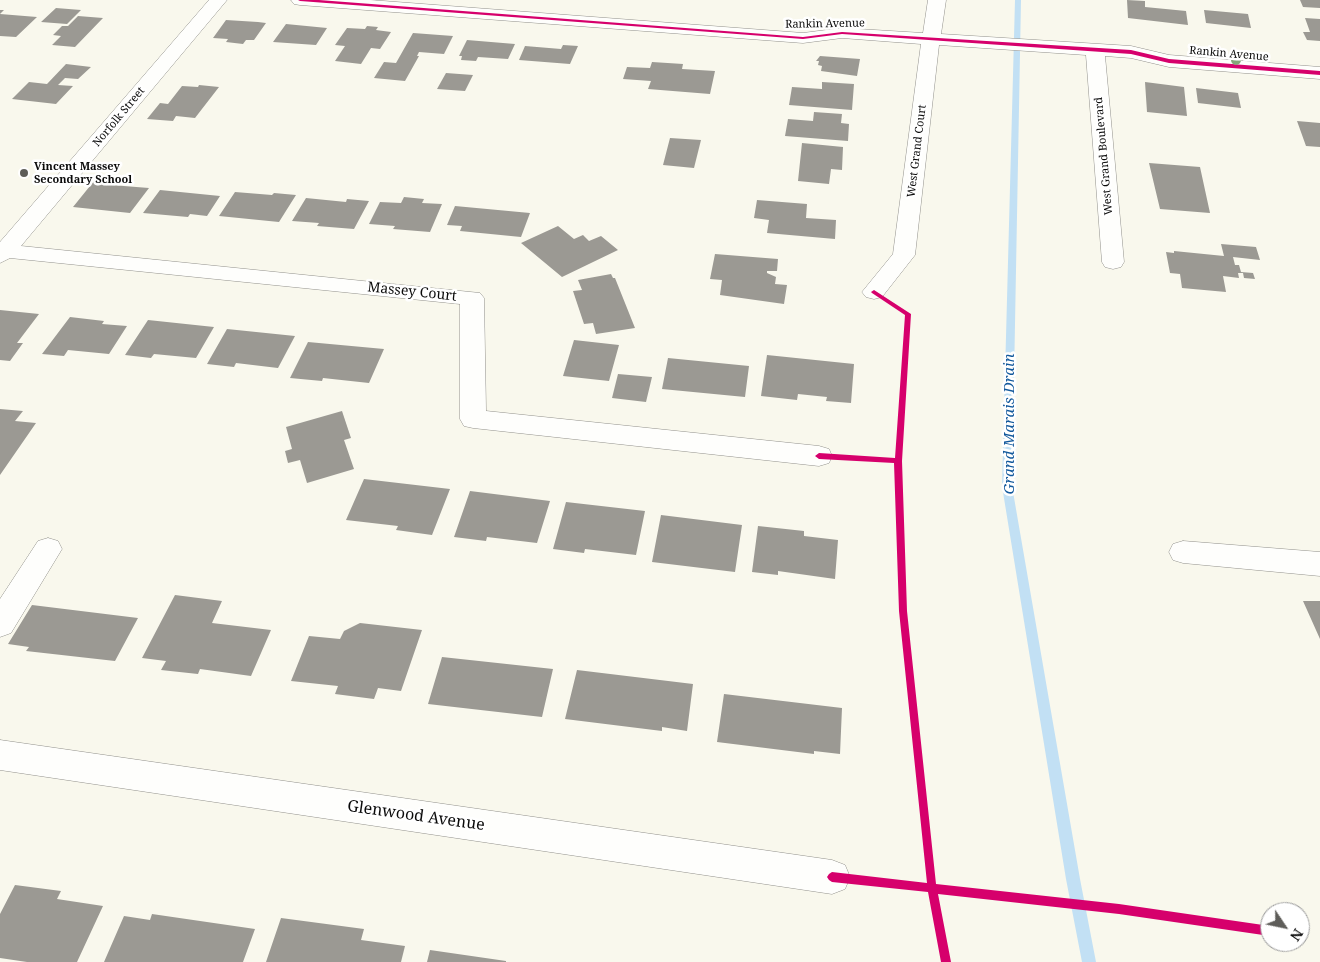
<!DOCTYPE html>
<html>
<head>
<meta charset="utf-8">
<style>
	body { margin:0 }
	#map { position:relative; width:1320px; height:962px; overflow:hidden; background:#f9f8ed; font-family:"Noto Serif",serif }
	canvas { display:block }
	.north { position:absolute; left:1260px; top:902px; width:50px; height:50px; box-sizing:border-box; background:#fff; border:1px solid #9d9d9d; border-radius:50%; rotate:124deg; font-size:14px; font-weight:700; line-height:20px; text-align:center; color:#0a0a0a }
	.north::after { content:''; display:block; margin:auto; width:18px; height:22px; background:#5e5d59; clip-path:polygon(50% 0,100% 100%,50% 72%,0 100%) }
</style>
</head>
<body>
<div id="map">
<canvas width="1320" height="962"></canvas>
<div class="north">N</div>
</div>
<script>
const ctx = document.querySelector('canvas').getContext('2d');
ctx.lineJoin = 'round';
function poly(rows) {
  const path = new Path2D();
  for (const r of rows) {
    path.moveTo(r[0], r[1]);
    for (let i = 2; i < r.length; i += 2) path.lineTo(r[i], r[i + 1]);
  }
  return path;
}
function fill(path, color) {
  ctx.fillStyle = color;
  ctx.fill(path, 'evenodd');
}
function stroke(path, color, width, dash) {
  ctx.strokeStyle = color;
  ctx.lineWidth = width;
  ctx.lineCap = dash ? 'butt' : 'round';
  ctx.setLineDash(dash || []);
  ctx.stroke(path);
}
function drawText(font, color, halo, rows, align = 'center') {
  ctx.font = font + ' "Noto Serif",serif';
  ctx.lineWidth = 5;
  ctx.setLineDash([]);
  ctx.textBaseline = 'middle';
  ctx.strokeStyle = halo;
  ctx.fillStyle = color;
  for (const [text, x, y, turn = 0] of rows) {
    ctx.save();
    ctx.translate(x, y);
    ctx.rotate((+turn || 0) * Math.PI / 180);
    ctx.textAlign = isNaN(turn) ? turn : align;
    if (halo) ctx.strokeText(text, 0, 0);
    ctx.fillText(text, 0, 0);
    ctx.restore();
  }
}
fill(poly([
	[1015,0,1021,0,1012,486,1080,879,1096,962,1082,962,1066,879,1002,486,1015,0]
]), '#c2e0f4');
fill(poly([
	[1127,0,1145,1,1145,7,1186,11,1188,25,1128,18],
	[1300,0,1320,0,1320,8,1303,7],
	[56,8,81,10,67,24,41,22],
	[0,10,4,10,0,14,37,17,16,37,0,36],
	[1204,10,1248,14,1251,28,1206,23],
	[78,16,103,18,75,47,52,45,61,36,53,35,62,26,68,26],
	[1305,18,1320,19,1320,41,1307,40,1303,32,1310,32],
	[226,20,258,22,266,23,254,40,246,40,243,44,226,42,228,39,213,38],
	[286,24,327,28,316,45,273,42],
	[367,26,378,27,376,30,391,32,380,49,371,48,361,64,335,61,345,46,335,45,347,28,365,29],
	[413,33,453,36,444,54,419,52,417,56,419,56,405,81,374,78,384,62,396,63],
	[467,40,515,44,508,59,478,57,476,61,461,60,462,56,459,56],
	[563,45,578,46,570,64,519,60,525,46,561,49],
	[820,56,860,59,857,76,821,71,822,66,818,65,819,61,816,61],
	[652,62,683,64,682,69,715,71,710,94,648,89,651,81,623,79,627,67,650,68],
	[66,64,91,67,78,79,65,78,58,85,73,86,56,104,12,99,29,82,47,84],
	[446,73,473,75,465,91,437,89],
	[822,82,854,84,852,110,789,105,792,87,822,89],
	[1145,82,1184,87,1187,116,1147,112],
	[199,85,219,87,195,118,176,116,173,121,147,119,160,103,168,104,182,86,198,87],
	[1196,88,1238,93,1241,108,1198,103],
	[814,112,842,114,841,123,849,124,848,141,785,136,788,119,813,121],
	[1297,121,1320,123,1320,147,1306,146],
	[670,138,701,140,694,168,663,165],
	[802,143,843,147,842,170,831,169,829,184,798,181],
	[1149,163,1200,167,1210,213,1160,209],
	[94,181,113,182,111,185,149,188,130,213,73,207],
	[160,190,220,196,207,216,190,214,188,217,143,213],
	[235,192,272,195,274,193,296,195,279,222,219,216],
	[404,197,424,199,422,203,442,204,430,232,393,229,395,226,369,224,380,202,401,203],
	[306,198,346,202,347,199,369,201,354,229,317,226,319,223,292,221],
	[757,200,807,204,806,218,836,220,835,239,767,233,769,220,754,218],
	[455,206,530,213,521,237,460,231,462,226,447,225],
	[558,226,574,239,583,235,589,241,601,236,618,250,562,277,521,243],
	[1221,244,1256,247,1260,260,1233,257,1235,265,1239,265,1241,272,1253,273,1255,279,1244,278,1243,273,1238,273,1239,278,1223,276,1226,292,1182,288,1180,274,1170,273,1166,252,1174,253,1174,251,1224,256],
	[715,254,778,259,777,271,767,271,767,273,776,277,775,284,787,285,784,304,720,295,722,280,710,279],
	[611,274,613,278,615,278,635,328,596,334,593,323,584,324,573,291,582,290,578,280],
	[0,310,39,314,17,343,23,343,10,361,0,360],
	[70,317,104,321,102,324,127,326,109,354,68,350,64,356,42,354],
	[148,320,214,327,196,358,154,354,151,358,125,355],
	[227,329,295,336,278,368,236,363,234,367,207,364],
	[574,340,619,345,609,381,563,376],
	[308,342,384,349,369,383,323,378,322,381,290,378],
	[767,355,854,364,851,403,826,401,827,397,798,394,797,400,761,396],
	[668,358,749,366,745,397,662,389],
	[618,374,652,377,646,402,612,398],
	[0,409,23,411,15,421,36,423,0,475],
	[342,411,351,438,344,440,354,469,307,483,300,460,288,463,285,451,292,449,286,427],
	[364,479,450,489,432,535,396,530,398,526,346,520],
	[470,491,550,501,537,543,487,537,486,541,454,537],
	[566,502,645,511,636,555,585,549,584,553,553,549],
	[661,515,742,525,735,572,652,562],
	[758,526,804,531,804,536,838,540,835,579,778,571,778,575,752,572],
	[175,595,222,601,212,623,271,630,251,676,200,669,198,674,161,670,166,661,142,658],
	[1303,601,1320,601,1320,639],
	[32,605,138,618,115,661,26,651,29,647,8,644],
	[360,623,422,630,401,691,378,688,374,699,335,694,338,686,291,681,309,636,340,639,344,631],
	[442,657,553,669,542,717,428,704],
	[577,670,693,684,687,731,662,727,662,731,565,719],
	[724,694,842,708,840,754,814,751,814,754,717,742],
	[15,885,61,891,57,899,103,906,77,962,27,962,0,958,0,914],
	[152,914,255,929,243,962,104,962,124,916,150,920],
	[281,918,364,929,361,940,405,946,401,962,266,962],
	[430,950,506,961,506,962,427,962]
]), '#9b9993');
const minor = poly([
	[209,0,227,0,21,246,480,293,484,298,486,411,819,446,829,449,832,456,829,463,819,466,473,428,464,426,460,419,460,304,10,258,0,263,0,242,209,0],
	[291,0,370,0,803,33,842,28,923,33,928,0,946,0,941,34,1131,46,1169,55,1320,67,1320,79,1169,67,1131,58,1105,56,1124,262,1121,267,1113,269,1105,267,1102,262,1086,55,939,45,915,255,882,297,874,299,866,297,862,292,893,254,921,44,842,38,803,43,300,5,294,4,291,0],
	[48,538,58,541,62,549,11,633,0,637,0,599,38,541,48,538],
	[1183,541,1320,552,1320,576,1183,563,1173,560,1169,552,1173,544,1183,541],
	[0,740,832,860,845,865,850,877,845,889,832,894,0,770,0,740]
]);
stroke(minor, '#92918c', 1);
fill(minor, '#fefefc');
fill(poly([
	[298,0,319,0,803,37,842,32,1131,50,1169,59,1320,71,1320,75,1169,63,1131,54,842,34,803,39,300,1,298,0],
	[874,290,911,314,902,461,907,611,936,884,1119,904,1270,926,1270,936,1119,914,938,894,951,962,941,962,928,892,832,882,829,880,827,877,829,874,832,872,927,883,899,611,894,463,819,459,815,456,819,453,895,458,905,315,872,293,871,292,874,290]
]), '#d6006c');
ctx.fillStyle = '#84a579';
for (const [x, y] of [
	[1236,60]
]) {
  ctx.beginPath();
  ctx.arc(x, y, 5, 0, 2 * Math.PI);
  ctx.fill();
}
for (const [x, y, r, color] of [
	[24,173,5,"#5e5d59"]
]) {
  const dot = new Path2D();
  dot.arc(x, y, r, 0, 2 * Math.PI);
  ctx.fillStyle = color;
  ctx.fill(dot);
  stroke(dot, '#fff', 2);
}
drawText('11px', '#0a0a0a', '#fff', [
	["Rankin Avenue",825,24,-1],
	["Rankin Avenue",1229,54,5],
	["Norfolk Street",119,117,-50],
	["West Grand Court",917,151,-83],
	["West Grand Boulevard",1104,156,-95]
]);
drawText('bold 11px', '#0a0a0a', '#fff', [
	["Vincent Massey",34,167],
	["Secondary School",34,180]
], 'left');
drawText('14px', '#0a0a0a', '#fff', [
	["Massey Court",412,292,6]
]);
drawText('italic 15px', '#13599c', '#fff', [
	["Grand Marais Drain",1010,424,-90]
]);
drawText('16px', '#0a0a0a', '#fff', [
	["Glenwood Avenue",416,816,8]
]);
</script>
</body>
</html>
